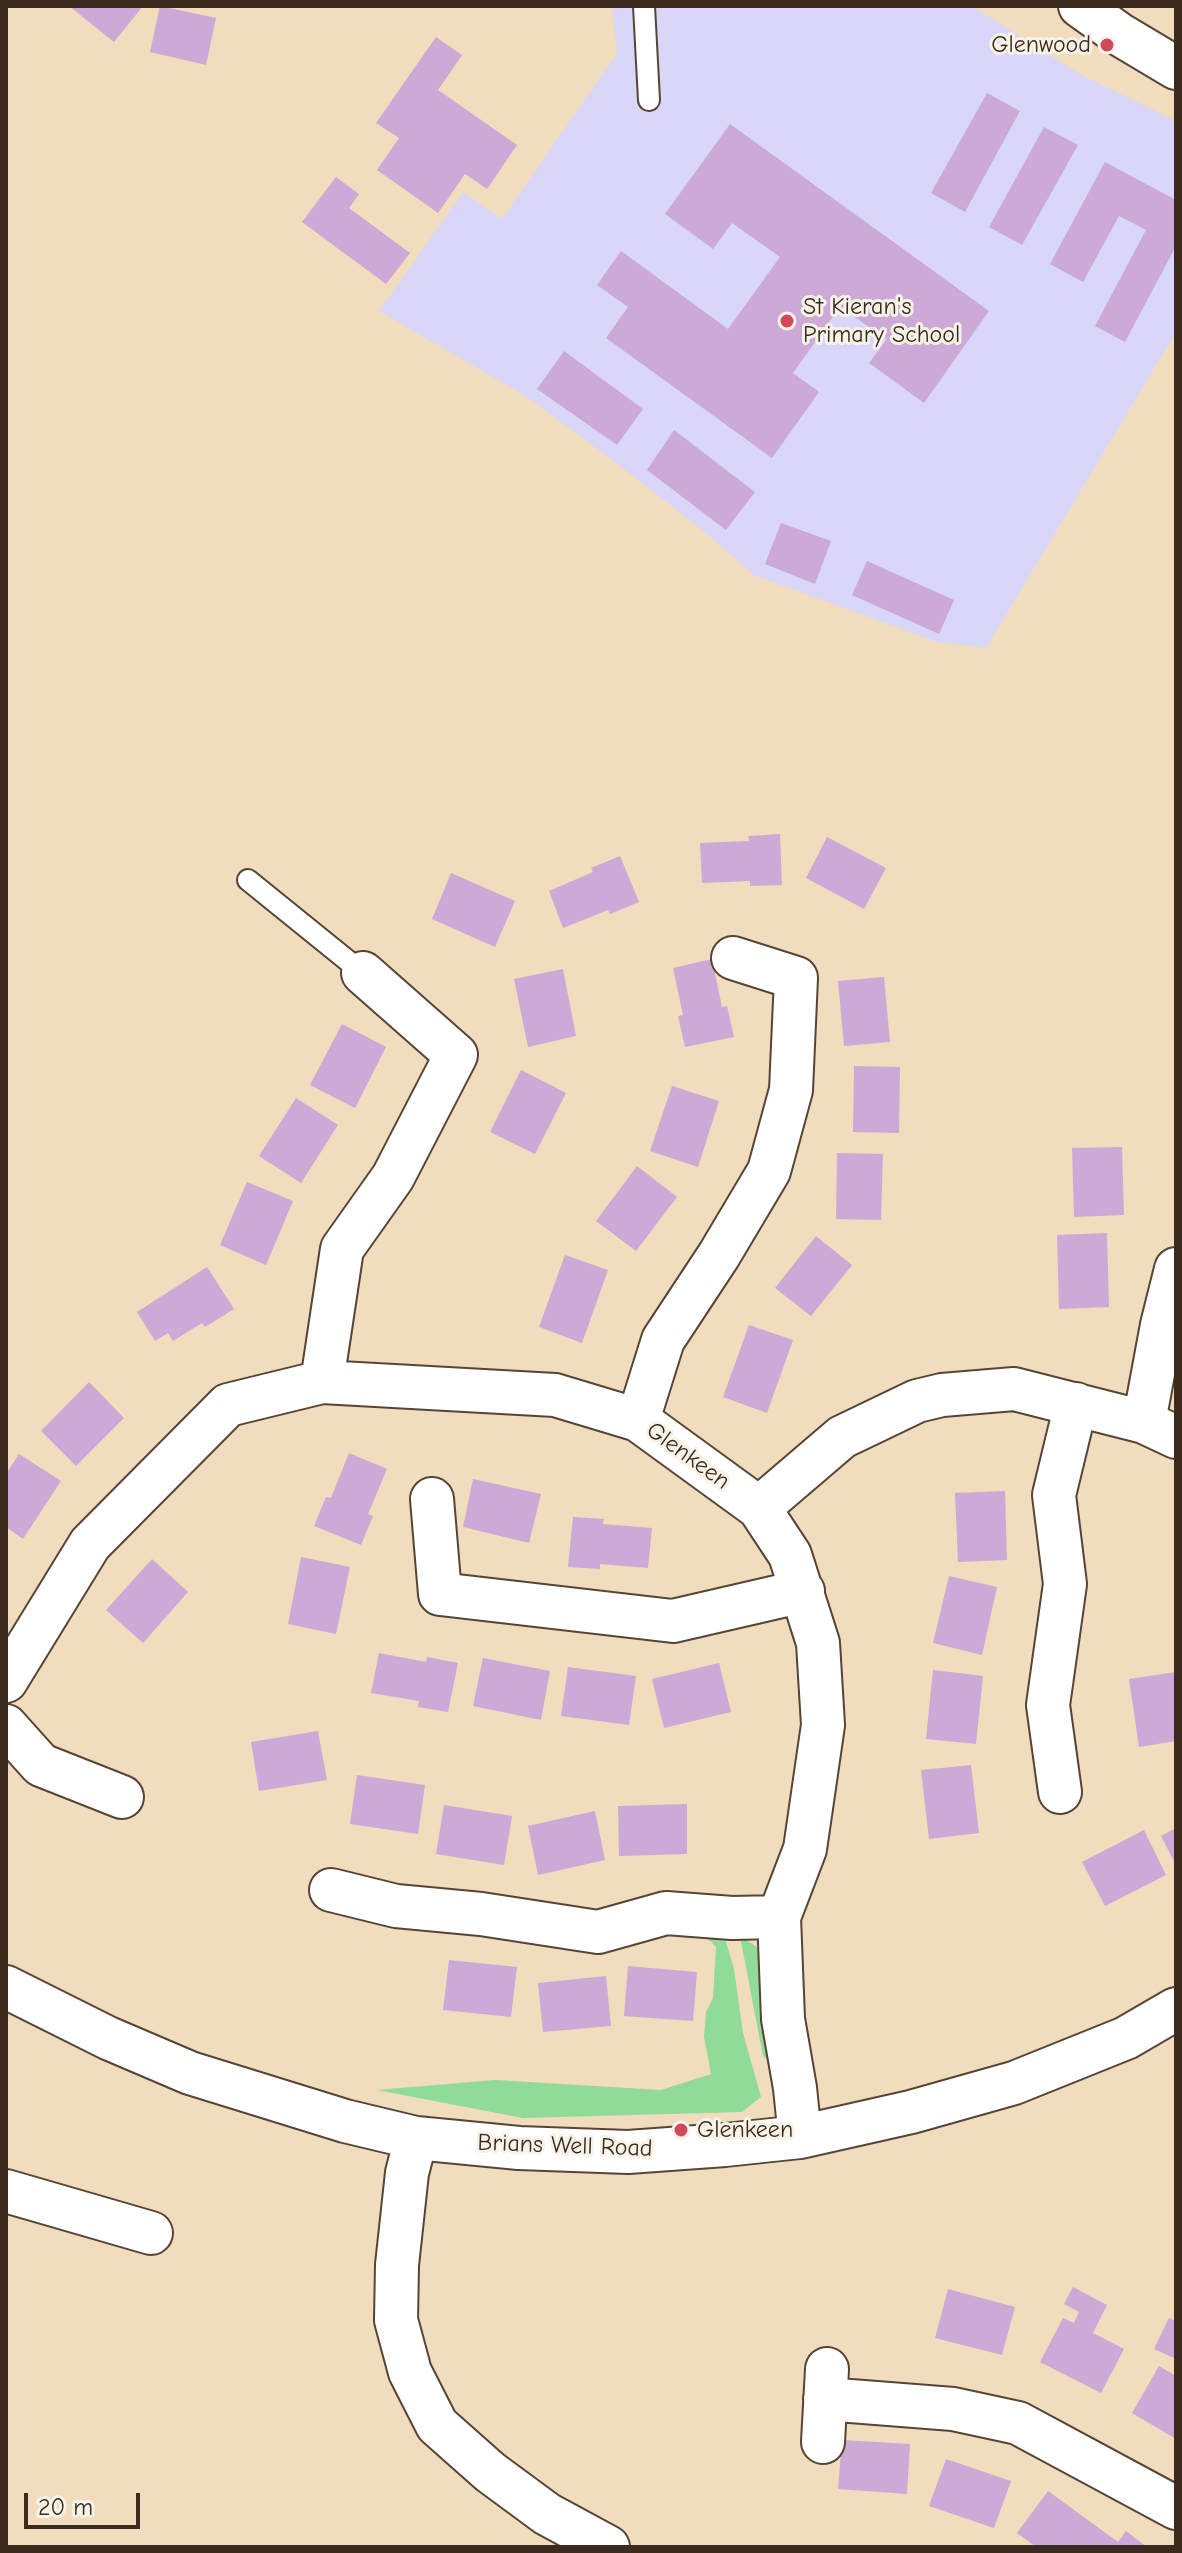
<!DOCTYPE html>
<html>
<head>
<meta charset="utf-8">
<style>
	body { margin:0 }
	#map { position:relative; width:1182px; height:2553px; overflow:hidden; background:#f1dcbd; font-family:"Comic Neue",sans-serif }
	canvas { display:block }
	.frame { position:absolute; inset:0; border:8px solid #3b2a1e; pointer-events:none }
	.scale { position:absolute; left:24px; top:2493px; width:116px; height:36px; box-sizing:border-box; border:4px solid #3b2a1e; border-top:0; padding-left:10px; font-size:24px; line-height:28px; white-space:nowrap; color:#3b2a1e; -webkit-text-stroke:6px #f7f3e8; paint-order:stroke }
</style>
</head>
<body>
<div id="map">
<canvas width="1182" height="2553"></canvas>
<div class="frame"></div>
<div class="scale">20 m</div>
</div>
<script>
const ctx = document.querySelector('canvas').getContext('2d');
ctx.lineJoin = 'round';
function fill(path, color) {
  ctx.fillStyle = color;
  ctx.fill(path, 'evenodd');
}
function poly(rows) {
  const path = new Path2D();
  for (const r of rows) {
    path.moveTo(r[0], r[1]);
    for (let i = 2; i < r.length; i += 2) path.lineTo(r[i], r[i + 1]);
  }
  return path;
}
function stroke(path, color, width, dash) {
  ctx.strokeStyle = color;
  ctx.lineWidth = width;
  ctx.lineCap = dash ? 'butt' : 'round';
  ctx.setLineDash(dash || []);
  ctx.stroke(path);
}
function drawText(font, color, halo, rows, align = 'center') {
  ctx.font = font + ' "Comic Neue",sans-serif';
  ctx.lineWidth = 6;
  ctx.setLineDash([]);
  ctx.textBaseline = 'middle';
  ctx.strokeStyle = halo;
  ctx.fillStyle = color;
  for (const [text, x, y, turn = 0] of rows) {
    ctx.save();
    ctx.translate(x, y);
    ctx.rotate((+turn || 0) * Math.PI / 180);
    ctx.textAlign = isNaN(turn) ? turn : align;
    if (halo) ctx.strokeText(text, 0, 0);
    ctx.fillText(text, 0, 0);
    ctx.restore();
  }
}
fill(poly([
	[612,6,972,6,1080,74,1176,121,1176,332,986,648,937,642,754,575,714,540,636,478,529,398,379,311,463,192,502,219,617,53]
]), '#d8d7f8');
fill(poly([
	[703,1933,724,1935,734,1969,743,2033,761,2097,742,2112,523,2118,377,2090,495,2080,661,2090,711,2074,704,2037,706,2012,713,1998,716,1947],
	[740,1936,757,1947,772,2065,763,2056]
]), '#90db97');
fill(poly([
	[69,6,143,6,114,42],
	[160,6,216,18,206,65,150,52],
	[436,37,462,55,438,90,517,145,487,189,465,174,438,213,377,170,399,138,376,123],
	[987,93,1020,111,965,212,931,193],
	[730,124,989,311,924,403,869,363,887,339,840,307,793,373,819,392,772,458,606,338,628,307,597,285,621,251,728,329,780,257,732,223,713,249,665,214],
	[1044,127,1078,145,1022,245,989,227],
	[1105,162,1176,200,1176,246,1125,342,1095,326,1146,230,1119,216,1083,282,1050,264],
	[336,177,359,194,349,208,410,253,386,284,302,222],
	[564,351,643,409,617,445,537,389],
	[674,430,755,492,726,530,647,470],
	[781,523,831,541,815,584,765,564],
	[867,561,954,600,939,634,852,595],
	[780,834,782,885,750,886,750,881,702,883,700,843,749,841,748,836],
	[827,837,886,868,864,909,806,878],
	[620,856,639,902,610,914,608,910,563,928,549,891,593,872,591,868],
	[451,873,515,901,495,947,432,919],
	[712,959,722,1007,727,1006,734,1037,685,1047,678,1016,683,1015,673,968],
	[563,969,576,1036,528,1047,514,979],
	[884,977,890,1042,844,1046,838,981],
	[342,1024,386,1047,355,1108,310,1085],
	[854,1066,900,1067,899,1133,853,1132],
	[521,1070,566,1093,535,1154,490,1132],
	[672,1086,719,1101,698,1167,650,1151],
	[296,1098,338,1125,301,1183,259,1156],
	[1122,1147,1124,1215,1074,1217,1072,1148],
	[837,1153,883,1154,881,1220,836,1219],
	[637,1166,677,1197,636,1251,596,1221],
	[247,1182,293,1201,266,1265,220,1245],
	[1107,1233,1109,1307,1059,1309,1057,1235],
	[816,1236,852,1265,811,1316,775,1288],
	[565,1255,608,1270,582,1343,539,1327],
	[207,1267,234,1309,205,1327,202,1323,173,1341,168,1333,155,1341,137,1312],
	[749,1325,793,1340,767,1413,723,1397],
	[89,1382,124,1418,76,1466,41,1431],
	[349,1453,387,1469,368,1514,373,1516,361,1545,314,1526,326,1497,331,1498],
	[19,1454,61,1481,23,1539,6,1527,6,1474],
	[473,1479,541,1494,529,1543,463,1527],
	[1005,1491,1007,1560,958,1562,955,1493],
	[573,1517,604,1519,603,1524,652,1528,648,1568,600,1564,600,1569,568,1567],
	[301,1557,350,1567,336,1634,288,1624],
	[152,1559,188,1592,143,1643,106,1610],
	[949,1576,997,1587,982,1655,933,1643],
	[379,1653,426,1662,427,1657,458,1663,448,1712,418,1707,419,1701,371,1693],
	[483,1658,550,1671,541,1720,473,1706],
	[719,1663,731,1712,664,1728,652,1679],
	[568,1667,636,1676,629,1725,561,1716],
	[933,1670,983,1676,976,1744,926,1739],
	[1176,1672,1176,1741,1139,1747,1129,1679],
	[318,1731,327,1780,259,1791,251,1742],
	[971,1765,979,1833,929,1839,921,1770],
	[357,1775,425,1785,418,1834,350,1824],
	[687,1804,687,1854,619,1856,618,1806],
	[444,1805,512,1816,504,1865,436,1854],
	[595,1811,605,1860,538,1875,528,1826],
	[1176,1828,1176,1865,1161,1836],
	[1144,1830,1166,1875,1105,1906,1082,1862],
	[449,1960,517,1967,511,2017,443,2010],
	[628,1966,697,1972,693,2021,624,2016],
	[606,1976,611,2026,543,2032,538,1983],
	[1073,2287,1107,2305,1093,2333,1124,2349,1101,2393,1040,2362,1063,2318,1074,2323,1079,2312,1064,2304],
	[948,2289,1015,2307,1002,2355,935,2338],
	[1169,2318,1176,2321,1176,2359,1154,2349],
	[1159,2366,1176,2376,1176,2439,1132,2413],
	[842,2440,910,2444,907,2494,838,2489],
	[946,2459,1011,2481,994,2528,929,2506],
	[1048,2491,1118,2542,1126,2531,1147,2547,1036,2547,1017,2533]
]), '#cca9d6');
const service = poly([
	[644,6,649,100],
	[248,880,363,973]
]);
const minor = poly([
	[1080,6,1119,34,1176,68],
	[322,1382,342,1249,393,1177,456,1055,363,973],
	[638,1420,663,1340,719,1255,769,1171,791,1090,796,978,733,958],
	[1144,1422,1162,1325,1176,1269],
	[432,1499,440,1594,673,1621,803,1591],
	[759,1508,842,1437,917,1401,942,1395,1014,1389,1144,1422,1176,1437],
	[6,1681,90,1544,228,1405,322,1382,555,1395,638,1420,759,1508,790,1555,818,1643,823,1725,805,1849,779,1917,783,2019,795,2088,800,2137],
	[6,1726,41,1765,122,1797],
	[1060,1792,1048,1705,1065,1584,1054,1495,1076,1404],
	[331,1890,396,1906,481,1914,598,1932,666,1913,732,1918,779,1917],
	[6,1987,108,2038,190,2073,345,2121,416,2138,519,2148,628,2152,725,2145,800,2137,911,2112,1014,2083,1126,2038,1176,2009],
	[416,2138,407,2173,397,2265,396,2320,410,2372,437,2425,490,2472,547,2514,608,2547],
	[6,2191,151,2233],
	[825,2399,953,2409,1018,2423,1176,2508],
	[823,2442,827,2369]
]);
stroke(service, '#564536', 24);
stroke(minor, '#564536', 46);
stroke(service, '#fff', 20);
stroke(minor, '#fff', 42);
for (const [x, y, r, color] of [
	[1107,45,8,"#d1495b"],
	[787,321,8,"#d1495b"],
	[681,2130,8,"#d1495b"]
]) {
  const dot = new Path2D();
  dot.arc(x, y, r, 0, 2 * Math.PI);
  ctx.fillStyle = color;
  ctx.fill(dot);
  stroke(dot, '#f7f3e8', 3);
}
drawText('24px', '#3b2a1e', '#f7f3e8', [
	["Glenwood",1091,45,"right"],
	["St Kieran's",803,307],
	["Primary School",803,335],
	["Glenkeen",697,2130]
], 'left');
drawText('24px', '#3b2a1e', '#f7f3e8', [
	["Glenkeen",688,1456,36],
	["Brians Well Road",565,2146,2]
]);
</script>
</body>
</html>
